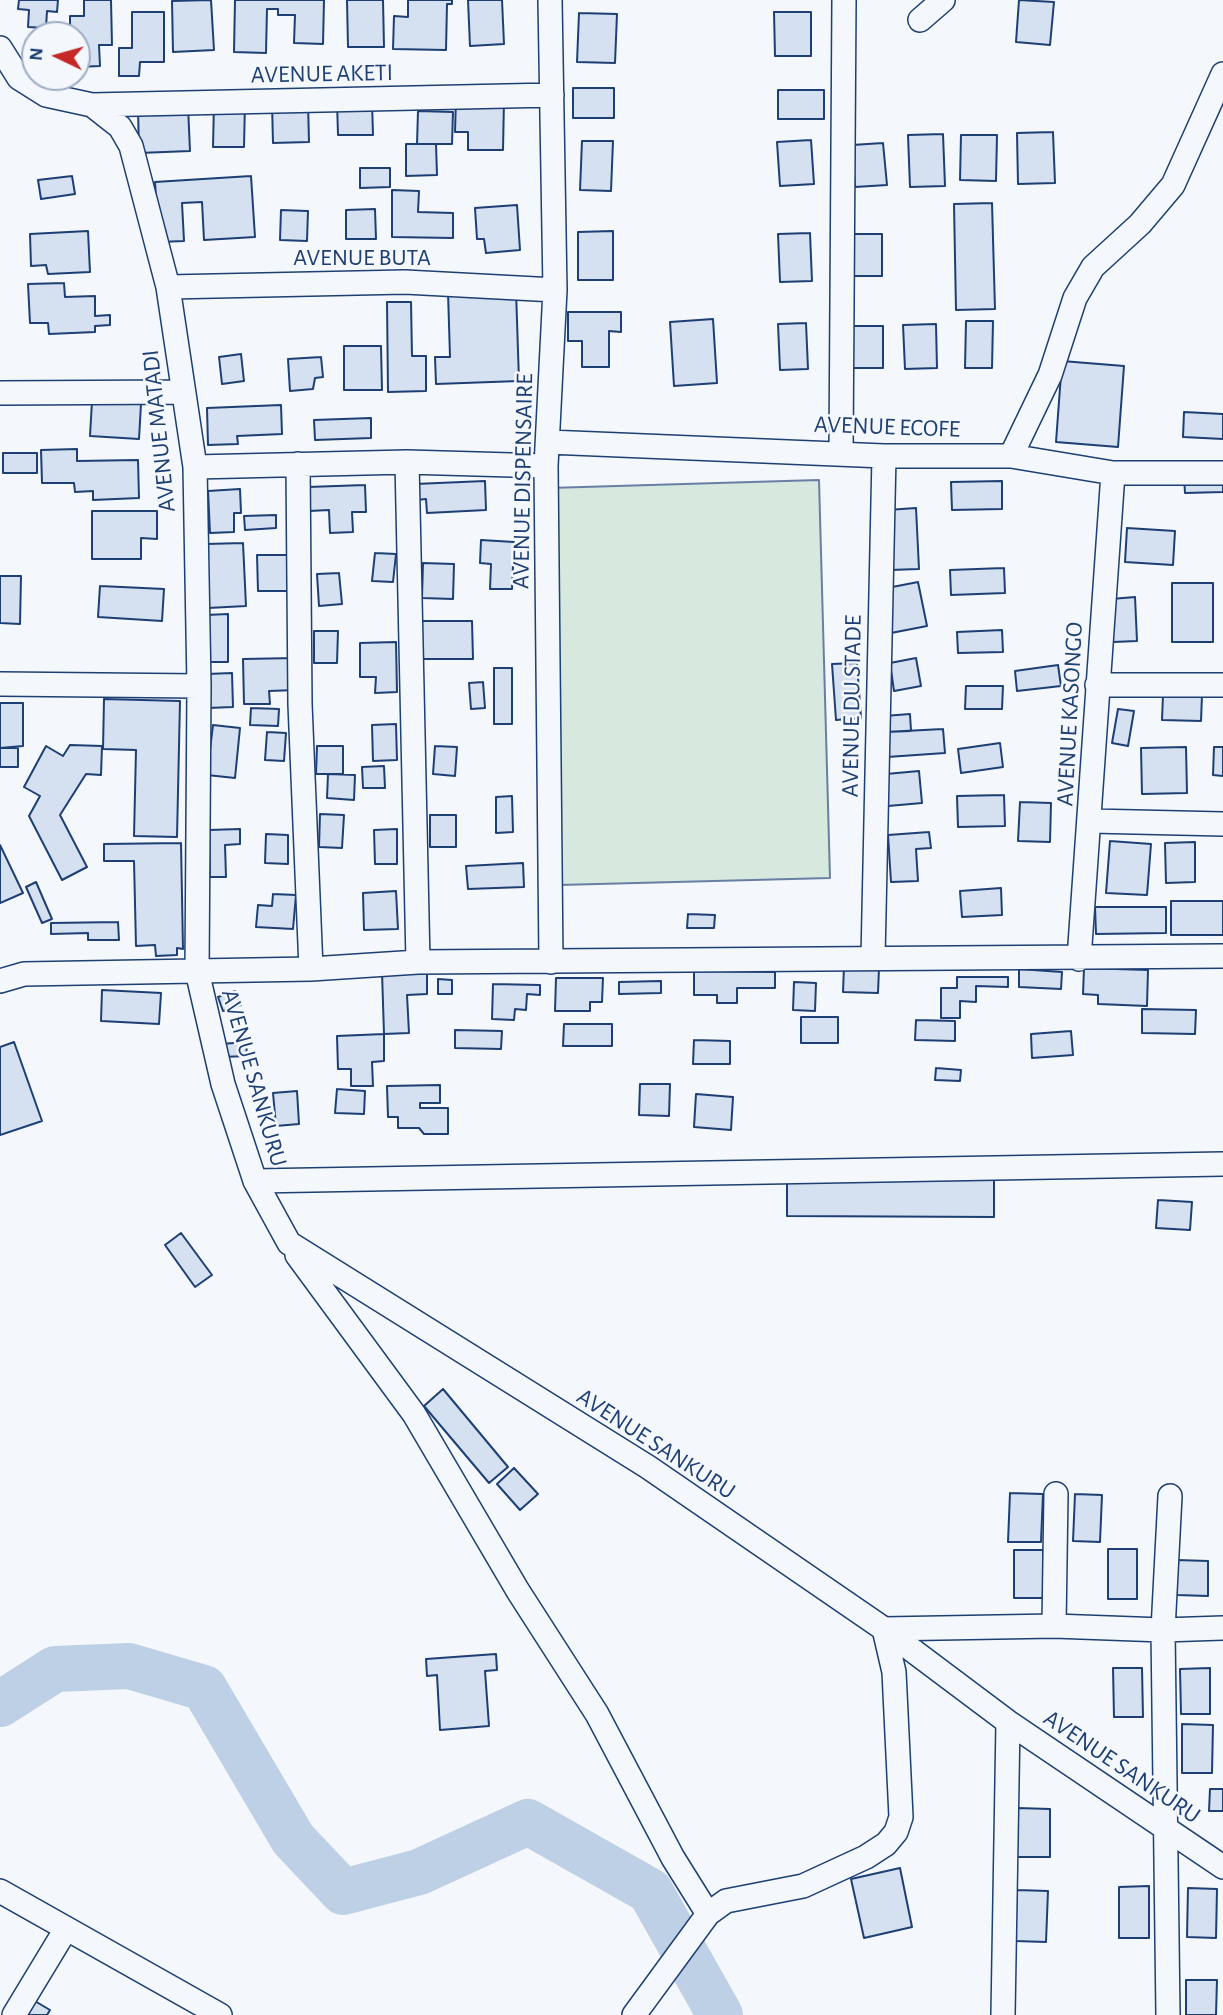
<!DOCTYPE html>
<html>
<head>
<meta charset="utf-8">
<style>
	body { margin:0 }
	#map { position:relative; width:1223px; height:2015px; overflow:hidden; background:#f4f7fb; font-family:"Alegreya Sans",sans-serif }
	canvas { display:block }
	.north { position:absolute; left:21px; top:21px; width:70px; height:70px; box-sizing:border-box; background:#f4f7fb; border:2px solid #9eadc5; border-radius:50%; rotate:275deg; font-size:19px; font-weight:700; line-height:28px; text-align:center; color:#1d3f73 }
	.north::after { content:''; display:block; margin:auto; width:24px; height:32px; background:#c62828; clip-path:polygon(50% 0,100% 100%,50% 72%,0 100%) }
</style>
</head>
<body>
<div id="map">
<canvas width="1223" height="2015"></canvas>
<div class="north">N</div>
</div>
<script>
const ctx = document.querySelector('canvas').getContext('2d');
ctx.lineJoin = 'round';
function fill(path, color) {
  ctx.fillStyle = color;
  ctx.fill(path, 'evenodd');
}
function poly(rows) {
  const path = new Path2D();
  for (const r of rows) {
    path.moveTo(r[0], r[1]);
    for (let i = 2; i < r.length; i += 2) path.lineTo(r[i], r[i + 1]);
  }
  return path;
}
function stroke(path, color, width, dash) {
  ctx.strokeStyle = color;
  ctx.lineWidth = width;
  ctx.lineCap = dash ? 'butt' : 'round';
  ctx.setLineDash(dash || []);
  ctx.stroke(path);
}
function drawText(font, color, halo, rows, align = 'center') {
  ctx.font = font + ' "Alegreya Sans",sans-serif';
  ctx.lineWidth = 5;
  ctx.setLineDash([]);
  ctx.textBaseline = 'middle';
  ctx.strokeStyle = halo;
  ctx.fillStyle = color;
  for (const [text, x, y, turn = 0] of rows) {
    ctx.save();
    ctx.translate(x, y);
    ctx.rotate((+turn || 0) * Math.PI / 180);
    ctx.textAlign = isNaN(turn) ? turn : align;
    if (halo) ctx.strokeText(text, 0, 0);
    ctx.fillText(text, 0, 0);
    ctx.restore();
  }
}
const green = poly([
	[819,480,830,878,559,885,549,488,819,480]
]);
fill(green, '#d7e8df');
stroke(green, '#687fa3', 2);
stroke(poly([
	[0,1704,55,1669,129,1666,204,1688,293,1839,343,1892,419,1872,528,1822,650,1891,720,2015]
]), '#bed0e5', 46);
const building = poly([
	[19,0,58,0,57,12,47,11,46,28,28,27,29,10,18,9,19,0],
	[84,0,111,0,112,45,99,45,100,66,77,67,77,35,61,35,70,32,70,16,84,16,84,0],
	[211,0,214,50,173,52,172,1,211,0],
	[235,0,324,0,323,44,294,43,295,15,278,15,278,9,267,9,266,53,234,52,235,0],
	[347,0,383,0,384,47,348,47,347,0],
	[408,0,452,0,452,4,447,4,446,50,393,49,394,16,408,17,408,0],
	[468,0,502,0,504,44,470,46,468,0],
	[1019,0,1054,2,1050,45,1016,42,1019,0],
	[132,12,164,12,164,62,140,62,139,76,119,76,119,48,132,48,132,12],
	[774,12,811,12,811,56,775,56,774,12],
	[579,13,617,14,615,63,577,62,579,13],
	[573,88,614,88,614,118,573,118,573,88],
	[778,90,824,90,824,119,778,119,778,90],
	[456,98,504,100,503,150,468,150,468,132,455,132,456,98],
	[337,101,372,101,373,135,338,135,337,101],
	[308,102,309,142,273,143,272,103,308,102],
	[214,103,245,103,244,147,213,147,214,103],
	[188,106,190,151,139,153,138,108,188,106],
	[418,111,453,112,452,144,417,144,418,111],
	[1053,132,1055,183,1018,184,1017,133,1053,132],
	[943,134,945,186,910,187,908,135,943,134],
	[961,135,997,135,996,181,960,180,961,135],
	[811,140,814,184,780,186,777,142,811,140],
	[582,141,613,141,611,191,580,190,582,141],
	[883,143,887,185,855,187,852,145,883,143],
	[406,144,436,144,437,175,406,176,406,144],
	[360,168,390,168,390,187,360,188,360,168],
	[72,176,75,194,41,199,38,180,72,176],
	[251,176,255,237,204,240,202,202,182,203,184,241,159,242,155,182,251,176],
	[392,190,419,191,418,212,453,213,453,238,392,237,392,190],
	[992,203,995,309,956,310,954,204,992,203],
	[517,205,520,250,486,253,484,239,477,239,475,208,517,205],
	[375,209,376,239,346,239,346,210,375,209],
	[281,210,308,211,307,241,280,240,281,210],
	[88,231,90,272,48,274,46,265,31,266,30,234,88,231],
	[613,231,613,280,578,280,578,232,613,231],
	[810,233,812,281,780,282,778,234,810,233],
	[852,234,882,234,882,276,852,276,852,234],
	[64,283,65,297,95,296,95,316,110,315,110,325,95,326,95,332,49,334,48,323,30,323,28,284,64,283],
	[516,290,519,381,436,384,435,357,450,357,448,292,516,290],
	[387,302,411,302,412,356,426,356,426,391,388,392,387,302],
	[568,312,621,312,621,332,609,331,609,367,582,367,582,341,568,341,568,312],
	[713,319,717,383,674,386,670,322,713,319],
	[966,321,993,321,992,368,965,368,966,321],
	[806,323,808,369,780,370,778,324,806,323],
	[936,324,937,368,905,369,903,325,936,324],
	[849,326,883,326,883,368,848,368,849,326],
	[344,346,381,346,382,390,344,390,344,346],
	[241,354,244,381,222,384,219,357,241,354],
	[321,357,323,377,315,378,313,389,290,391,288,359,321,357],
	[1062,361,1124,366,1118,447,1056,442,1062,361],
	[92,401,141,404,139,439,90,436,92,401],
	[281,405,282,434,237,436,238,444,208,445,207,408,281,405],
	[1184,412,1223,414,1223,439,1183,437,1184,412],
	[371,418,371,438,315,440,314,420,371,418],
	[77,449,77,461,138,460,139,498,93,500,93,491,75,492,74,483,42,483,41,450,77,449],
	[3,453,37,453,37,473,3,473,3,453],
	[1223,475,1223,492,1185,493,1184,477,1223,475],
	[485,481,486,510,427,513,426,499,416,500,415,484,485,481],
	[1002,481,1002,509,952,510,951,482,1002,481],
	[365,485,366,512,352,512,353,532,330,533,329,510,309,511,308,487,365,485],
	[240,489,241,513,234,513,234,532,210,533,208,491,240,489],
	[916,508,919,569,890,570,887,510,916,508],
	[92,511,157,511,157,539,141,538,141,559,92,559,92,511],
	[276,515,276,528,245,530,244,516,276,515],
	[1127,528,1175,531,1173,565,1125,562,1127,528],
	[481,540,514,542,512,589,490,589,491,564,480,563,481,540],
	[243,543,246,606,208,608,206,544,243,543],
	[375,553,396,554,393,582,372,581,375,553],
	[257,555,287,555,288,591,258,591,257,555],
	[423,563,454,564,453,599,422,598,423,563],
	[1004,568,1005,593,951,595,950,570,1004,568],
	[339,573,342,604,319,606,317,574,339,573],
	[0,576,21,576,20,624,0,623,0,576],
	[918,582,927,626,891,633,882,589,918,582],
	[1172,583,1213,583,1213,642,1172,642,1172,583],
	[100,586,164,589,162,621,98,617,100,586],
	[1135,597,1137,641,1113,642,1111,599,1135,597],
	[228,614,228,662,207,662,206,615,228,614],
	[420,621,472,621,473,659,420,659,420,621],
	[1002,630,1003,652,958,653,957,632,1002,630],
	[314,631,338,631,337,663,314,663,314,631],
	[396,642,397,692,375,693,376,677,360,677,360,643,396,642],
	[295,658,296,690,269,691,270,704,244,704,243,659,295,658],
	[916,658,921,686,894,691,890,663,916,658],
	[857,663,861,718,836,720,832,664,857,663],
	[1058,665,1061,686,1017,691,1015,671,1058,665],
	[494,668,512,668,512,724,494,724,494,668],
	[232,673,233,707,208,708,207,674,232,673],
	[483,682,485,708,471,709,469,683,483,682],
	[966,686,1003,686,1002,709,965,709,966,686],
	[1163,695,1202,695,1201,721,1162,720,1163,695],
	[104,699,180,701,177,837,134,836,136,750,103,749,104,699],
	[0,703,23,703,23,746,0,748,0,703],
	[251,708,279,709,278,726,250,725,251,708],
	[1118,709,1134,711,1128,746,1112,743,1118,709],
	[910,714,911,731,885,732,884,716,910,714],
	[396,724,397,760,373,761,372,725,396,724],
	[213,725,240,728,235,778,207,775,213,725],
	[943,729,945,753,887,757,885,732,943,729],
	[267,732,286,733,284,761,265,760,267,732],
	[1000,743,1003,767,961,773,958,749,1000,743],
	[70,745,102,746,101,775,86,774,60,815,87,867,62,880,29,816,40,796,24,787,46,746,63,756,70,745],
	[317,746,343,746,343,774,316,774,317,746],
	[435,746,457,747,455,776,433,774,435,746],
	[1186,747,1187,793,1142,794,1141,748,1186,747],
	[1214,747,1223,747,1223,776,1213,775,1214,747],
	[0,748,18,748,18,767,0,767,0,748],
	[384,766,385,788,363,788,362,767,384,766],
	[919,771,922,803,888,806,886,774,919,771],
	[328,774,355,775,354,800,327,798,328,774],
	[1004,795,1005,826,958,827,957,796,1004,795],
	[512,796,513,832,496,833,496,797,512,796],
	[1020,802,1051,803,1050,842,1018,841,1020,802],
	[320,814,344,815,342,848,319,847,320,814],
	[430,815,456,815,456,847,430,847,430,815],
	[240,829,240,844,225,845,226,877,210,877,209,830,240,829],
	[397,829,397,864,375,864,374,830,397,829],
	[929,832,931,848,916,849,918,881,891,882,888,835,929,832],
	[266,834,288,835,288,864,265,863,266,834],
	[1110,841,1151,844,1147,895,1106,893,1110,841],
	[1195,842,1195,882,1166,883,1165,843,1195,842],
	[181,843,183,949,177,948,177,955,156,956,155,945,136,946,134,861,104,861,104,844,181,843],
	[0,845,23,893,0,903,0,845],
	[523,863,524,887,468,889,466,866,523,863],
	[36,882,52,919,42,923,26,887,36,882],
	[1001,888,1002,915,962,917,960,891,1001,888],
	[396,891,398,929,364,930,363,893,396,891],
	[273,894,296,895,293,929,256,927,258,905,272,906,273,894],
	[1171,901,1223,901,1223,935,1171,935,1171,901],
	[1095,907,1166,907,1166,933,1096,934,1095,907],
	[688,914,715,915,714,928,687,928,688,914],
	[118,922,119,940,88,940,88,933,51,934,51,923,118,922],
	[844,966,879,968,878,993,843,992,844,966],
	[1084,968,1148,970,1147,1006,1098,1004,1098,995,1083,994,1084,968],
	[1019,969,1062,972,1061,989,1019,987,1019,969],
	[427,970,427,994,407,995,409,1033,384,1034,382,972,427,970],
	[694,971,775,972,775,988,737,988,737,1003,717,1003,717,995,694,995,694,971],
	[957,977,1008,977,1008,987,976,986,976,1002,960,1001,960,1018,941,1018,941,988,957,988,957,977],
	[556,978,603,978,602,1002,590,1002,590,1011,555,1011,556,978],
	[438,979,452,980,452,994,438,994,438,979],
	[661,981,661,993,619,994,619,982,661,981],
	[794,982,816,983,815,1011,793,1010,794,982],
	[493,984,540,985,540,995,527,994,526,1010,515,1009,514,1020,492,1019,493,984],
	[102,990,161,993,159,1024,101,1021,102,990],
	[235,991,241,1005,223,1011,218,997,235,991],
	[1142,1009,1196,1010,1195,1034,1142,1033,1142,1009],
	[801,1017,838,1017,838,1043,801,1043,801,1017],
	[916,1020,955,1021,955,1041,915,1040,916,1020],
	[564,1024,612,1024,612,1046,563,1046,564,1024],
	[455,1030,502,1031,501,1049,455,1048,455,1030],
	[1071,1031,1073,1055,1032,1058,1031,1034,1071,1031],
	[384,1034,384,1061,372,1062,373,1086,351,1086,351,1069,338,1069,337,1036,384,1034],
	[694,1040,730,1041,730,1064,693,1064,694,1040],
	[14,1042,42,1121,0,1135,0,1047,14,1042],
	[246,1042,247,1056,222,1057,221,1044,246,1042],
	[936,1068,961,1070,960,1081,935,1080,936,1068],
	[640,1084,670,1084,669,1116,639,1115,640,1084],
	[440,1085,440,1103,420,1103,420,1108,448,1108,448,1134,424,1134,419,1128,398,1128,398,1117,388,1117,387,1086,440,1085],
	[337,1089,365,1091,364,1114,335,1113,337,1089],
	[297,1091,299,1124,276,1126,273,1093,297,1091],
	[696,1094,733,1097,731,1130,694,1127,696,1094],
	[787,1179,994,1180,994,1217,787,1216,787,1179],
	[1158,1200,1192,1202,1190,1230,1156,1228,1158,1200],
	[181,1233,212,1275,195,1287,165,1245,181,1233],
	[443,1389,508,1467,489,1483,424,1406,443,1389],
	[514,1468,538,1494,520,1510,497,1484,514,1468],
	[1010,1493,1043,1494,1041,1542,1008,1542,1010,1493],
	[1075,1494,1102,1495,1100,1542,1073,1541,1075,1494],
	[1108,1549,1137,1549,1137,1599,1108,1599,1108,1549],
	[1014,1550,1043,1550,1043,1598,1014,1598,1014,1550],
	[1177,1560,1208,1561,1208,1596,1177,1595,1177,1560],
	[496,1654,497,1670,485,1671,489,1726,440,1730,437,1675,427,1676,426,1659,496,1654],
	[1113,1668,1142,1668,1143,1717,1114,1717,1113,1668],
	[1210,1668,1210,1714,1181,1714,1180,1669,1210,1668],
	[1182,1724,1213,1725,1212,1773,1182,1773,1182,1724],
	[1210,1789,1223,1789,1223,1811,1209,1811,1210,1789],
	[1017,1808,1050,1809,1050,1857,1017,1857,1017,1808],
	[900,1868,912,1927,864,1938,851,1879,900,1868],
	[1149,1886,1149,1938,1119,1938,1119,1887,1149,1886],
	[1188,1888,1217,1889,1216,1938,1187,1937,1188,1888],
	[1017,1890,1048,1891,1046,1942,1015,1941,1017,1890],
	[1186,1980,1217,1980,1216,2015,1186,2015,1186,1980],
	[28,1997,50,2010,47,2015,17,2015,28,1997]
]);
fill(building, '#d5e0f0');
stroke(building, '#1d3f73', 2);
const minor = poly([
	[550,0,555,290,546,466,551,962],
	[920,20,943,0],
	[0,48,19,78,46,95,92,105,120,127,131,146,168,287,195,467,199,686,197,971,223,1084,255,1181,289,1243,648,1467,884,1629,1008,1722,1223,1867],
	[92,105,552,95],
	[168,287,405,282,555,290],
	[0,393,182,392],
	[548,442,884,456,1011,456,1113,473,1223,473],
	[841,453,844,0],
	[1011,456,1050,375,1075,298,1093,267,1140,224,1173,185,1223,74],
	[407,462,418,962],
	[298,464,300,704,311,969],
	[195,467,407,462,546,466],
	[0,684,199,686],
	[1097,685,1223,685],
	[1091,821,1223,824],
	[873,957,884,456],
	[1079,959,1113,473],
	[0,981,24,974,311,969,418,962,1223,956],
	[255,1181,1223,1164],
	[297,1255,414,1414,518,1591,597,1714,673,1858,708,1914],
	[1054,1626,1056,1494],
	[0,1891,220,2015],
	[14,2015,66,1929],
	[634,2015,708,1914,726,1901,803,1886,866,1857,886,1844,896,1832,901,1817,894,1672,884,1629,1054,1626,1163,1630,1223,1628],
	[1003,2015,1008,1722],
	[1168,2015,1163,1630,1170,1496]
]);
stroke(minor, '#1d3f73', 26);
stroke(minor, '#f4f7fb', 23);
drawText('24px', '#1d3f73', '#f4f7fb', [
	["AVENUE AKETI",322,74,-1],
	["AVENUE BUTA",362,258],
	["AVENUE ECOFE",887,427,2],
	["AVENUE MATADI",159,431,-96],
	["AVENUE DISPENSAIRE",523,481,-89],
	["AVENUE DU STADE",852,706,-89],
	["AVENUE KASONGO",1070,714,-87],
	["AVENUE SANKURU",254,1078,74],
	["AVENUE SANKURU",656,1444,33],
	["AVENUE SANKURU",1122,1767,34]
]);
</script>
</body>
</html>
